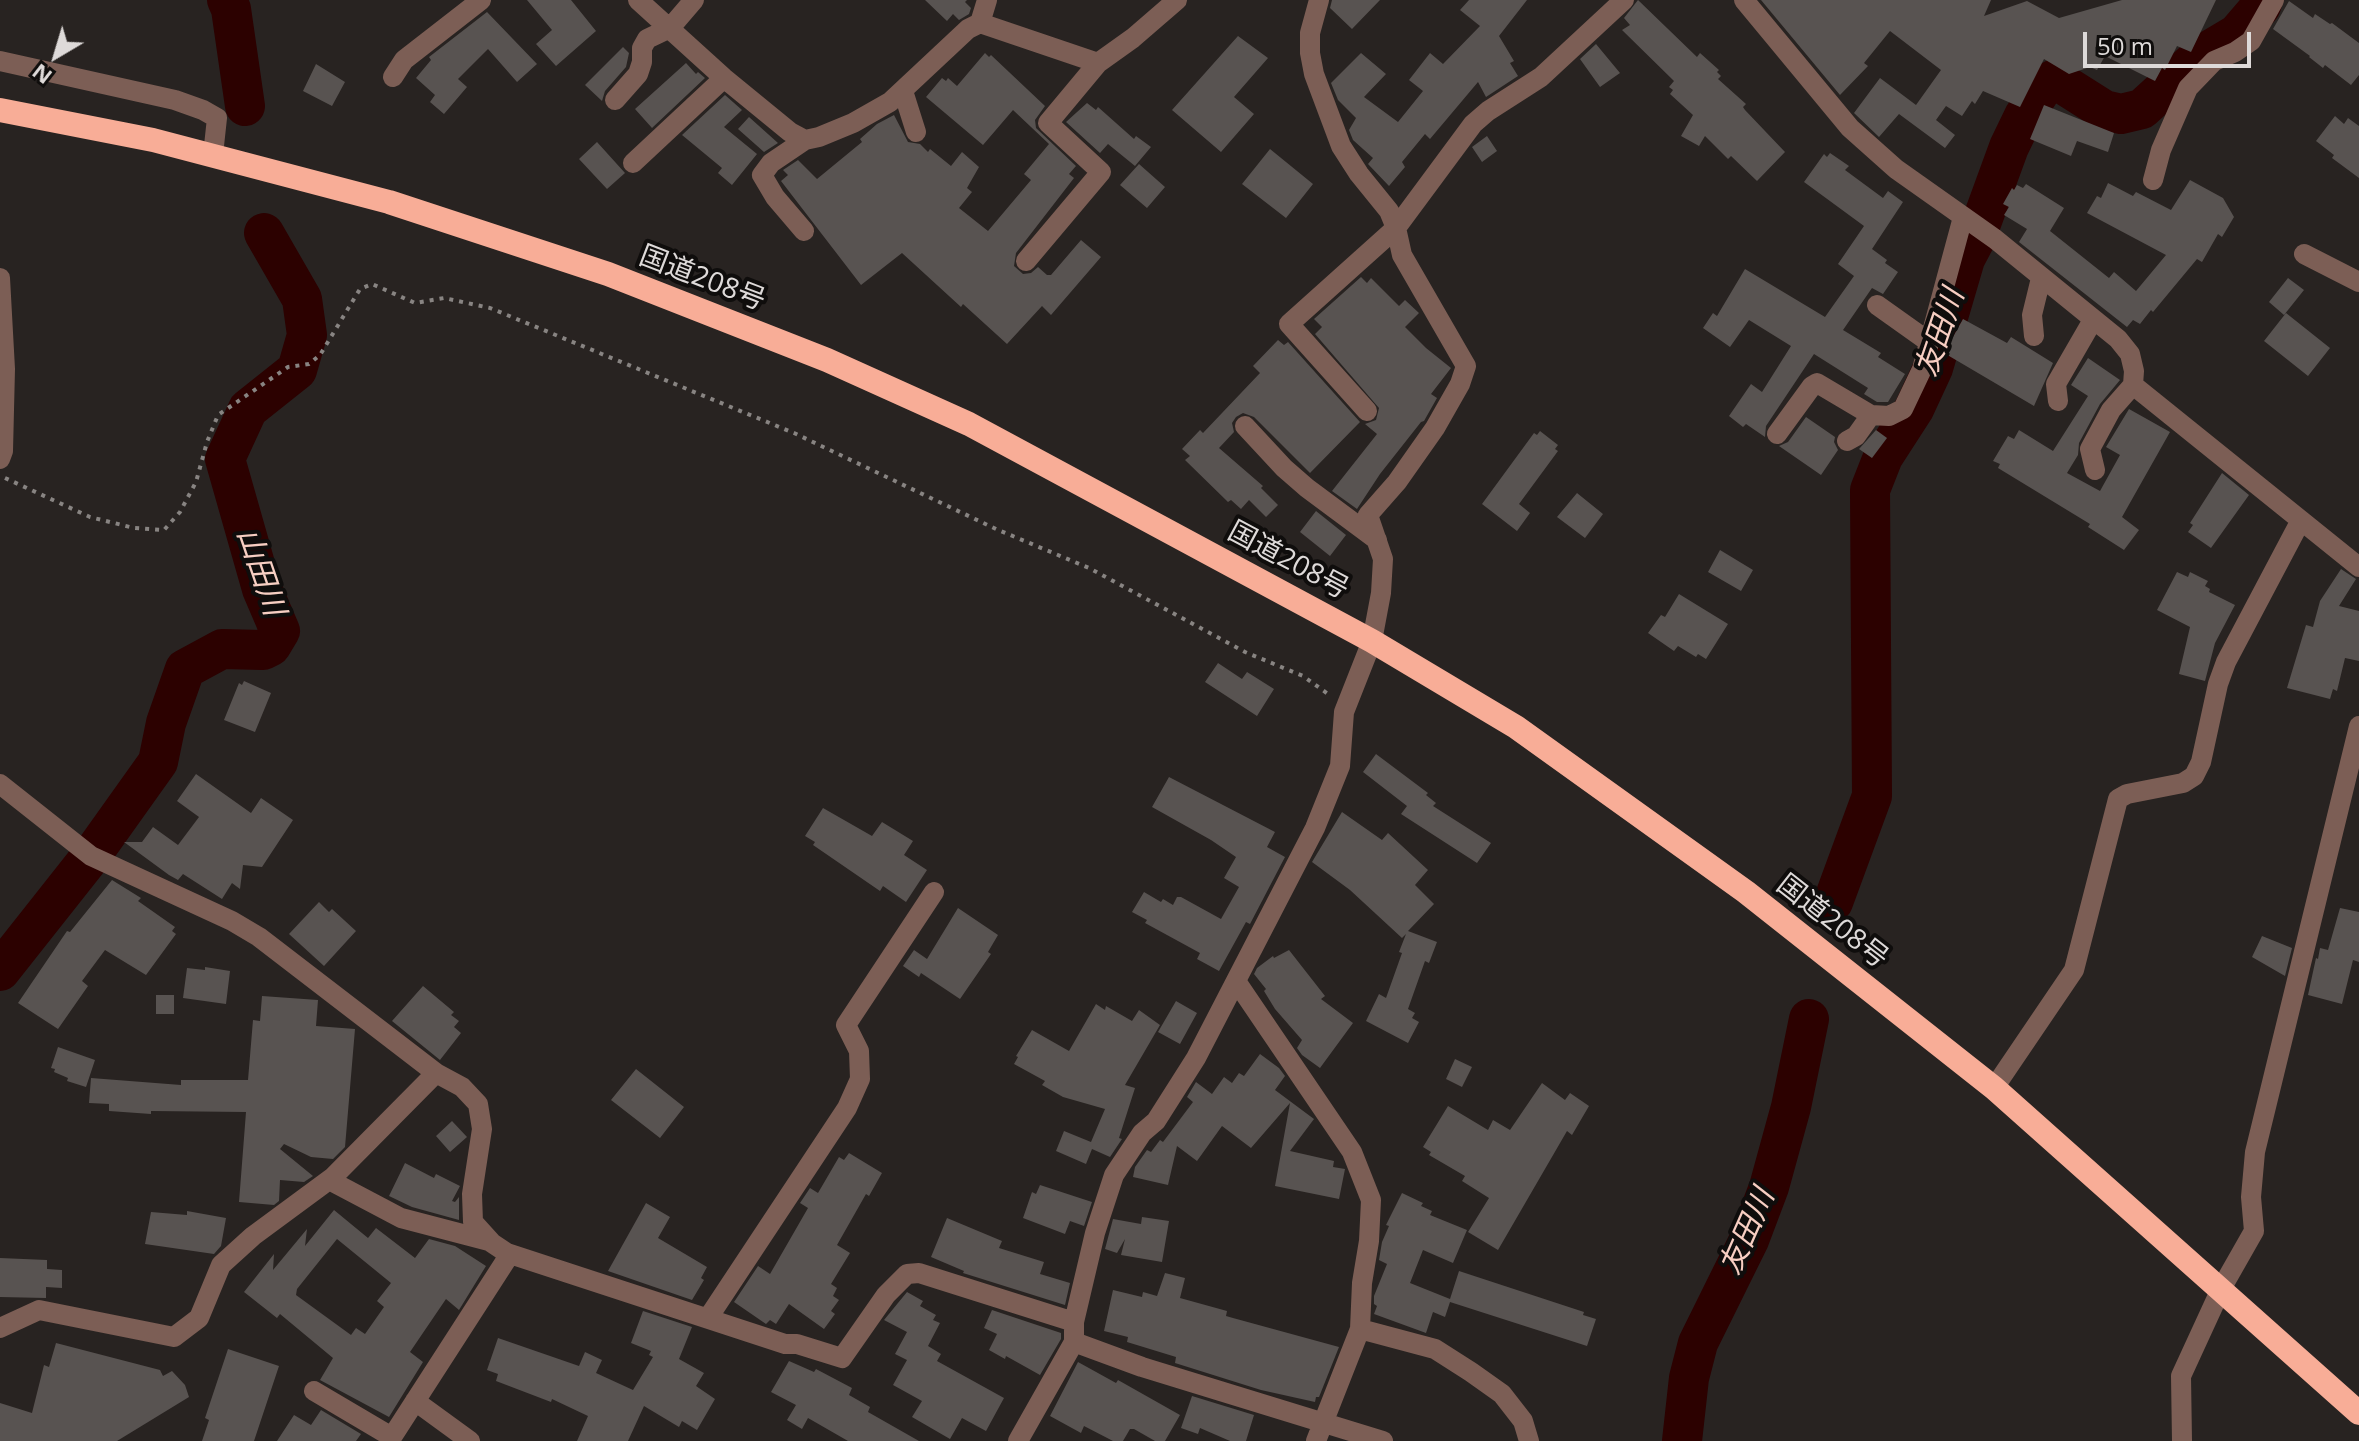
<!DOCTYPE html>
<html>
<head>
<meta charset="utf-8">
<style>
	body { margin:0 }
	#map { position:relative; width:2359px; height:1441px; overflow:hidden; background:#282321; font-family:"Open Sans",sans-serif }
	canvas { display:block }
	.north { position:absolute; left:16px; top:16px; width:80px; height:80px; -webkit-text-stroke:6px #0f0d0c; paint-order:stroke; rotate:218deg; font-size:22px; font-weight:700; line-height:32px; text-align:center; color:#dedad9 }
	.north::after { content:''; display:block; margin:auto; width:28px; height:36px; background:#dedad9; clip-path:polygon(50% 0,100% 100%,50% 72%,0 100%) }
	.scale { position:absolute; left:2083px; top:32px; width:168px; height:36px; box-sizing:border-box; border:4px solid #dedad9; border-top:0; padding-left:10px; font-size:24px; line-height:28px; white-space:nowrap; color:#dedad9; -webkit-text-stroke:6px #0f0d0c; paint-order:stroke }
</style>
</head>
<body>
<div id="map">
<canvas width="2359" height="1441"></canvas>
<div class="north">N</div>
<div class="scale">50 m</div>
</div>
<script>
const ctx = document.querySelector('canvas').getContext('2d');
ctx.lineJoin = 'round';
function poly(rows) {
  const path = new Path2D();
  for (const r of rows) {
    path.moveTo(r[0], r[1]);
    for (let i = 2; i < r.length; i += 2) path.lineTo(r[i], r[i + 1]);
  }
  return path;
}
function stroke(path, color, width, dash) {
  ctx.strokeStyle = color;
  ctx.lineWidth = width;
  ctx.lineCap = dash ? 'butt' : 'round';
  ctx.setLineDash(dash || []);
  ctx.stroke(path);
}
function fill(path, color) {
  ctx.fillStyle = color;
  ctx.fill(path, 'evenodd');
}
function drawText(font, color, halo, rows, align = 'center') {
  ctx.font = font + ' "Open Sans","Noto Sans JP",sans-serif';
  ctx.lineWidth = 8;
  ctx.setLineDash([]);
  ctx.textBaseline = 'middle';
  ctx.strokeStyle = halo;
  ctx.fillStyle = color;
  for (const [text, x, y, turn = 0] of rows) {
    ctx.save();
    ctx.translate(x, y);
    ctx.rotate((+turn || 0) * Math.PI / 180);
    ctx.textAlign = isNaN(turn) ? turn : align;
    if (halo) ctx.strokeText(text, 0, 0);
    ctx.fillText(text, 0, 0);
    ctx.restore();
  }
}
stroke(poly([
	[227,0,231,9,245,106],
	[1833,902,1872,796,1870,490,1883,457,1914,409,1933,368,1965,259,1975,240,2009,147,2024,116,2045,84,2055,79,2104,110,2121,114,2142,109,2200,56,2237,34,2261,6,2263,0],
	[0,971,91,856,158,762,166,723,185,669,222,649,263,650,271,646,280,631,262,589,225,459,248,409,297,370,307,335,302,299,264,233],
	[1682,1441,1689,1378,1698,1343,1749,1240,1769,1187,1791,1107,1809,1019]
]), '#2c0100', 40);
fill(poly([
	[527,0,571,0,596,31,556,66,536,44,552,30],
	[925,0,967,0,965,2,971,8,969,14,959,20,953,14,947,21],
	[1332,0,1380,0,1352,29,1330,8],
	[1469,0,1527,0,1499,36,1514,61,1510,63,1518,76,1486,97,1478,82,1430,139,1425,134,1402,162,1405,167,1389,186,1368,164,1373,158,1353,140,1349,130,1356,118,1338,100,1331,83,1361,53,1386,74,1364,97,1398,122,1423,91,1409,80,1430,53,1443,64,1480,26,1460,10],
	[1638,0,1697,57,1700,53,1719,70,1717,72,1721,76,1718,79,1746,104,1743,107,1745,110,1785,152,1757,181,1731,156,1728,159,1705,136,1699,146,1681,136,1693,115,1670,94,1673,90,1669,87,1674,81,1622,30,1630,25,1624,18],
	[1761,0,1991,0,1984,16,2027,1,2059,18,2122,0,2216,0,2191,52,2177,46,2165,70,2162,68,2155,81,2105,56,2097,70,2090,67,2069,74,2044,59,2020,107,1983,91,1975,104,1972,101,1962,116,1946,106,1936,120,1955,135,1945,148,1899,114,1879,137,1854,113,1880,78,1916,105,1941,70,1890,31,1864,63,1868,66,1840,95],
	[2289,1,2313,18,2315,14,2330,24,2332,23,2359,43,2359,75,2351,85,2325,65,2323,68,2309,57,2310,56,2273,29],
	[487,12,537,64,517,82,488,49,458,79,467,87,444,114,430,102,435,95,416,78,431,60,429,57],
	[1238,36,1268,58,1234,97,1254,114,1221,152,1172,110],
	[1596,44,1620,73,1600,87,1580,59],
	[623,47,629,53,626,67,605,91,602,101,585,85],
	[985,53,989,57,991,55,1045,106,1035,120,1036,128,1076,166,1069,174,1074,178,1016,253,1014,266,1023,274,1031,273,1038,267,1047,275,1051,275,1081,240,1101,257,1051,315,1042,306,1007,344,963,304,961,307,902,253,861,285,781,181,788,175,783,170,798,160,817,179,862,142,860,139,877,124,894,115,908,142,920,144,928,152,930,149,951,166,962,152,979,167,967,188,972,192,959,208,988,231,1031,180,1024,174,1049,144,1013,110,983,145,926,97,942,78,946,81,948,78,957,86],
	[686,63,696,74,698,72,705,78,652,128,635,109],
	[316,64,345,82,332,106,303,91],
	[725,95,742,110,724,127,757,154,732,185,718,173,722,168,682,135],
	[1087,103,1096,110,1098,107,1134,139,1136,136,1151,147,1135,166,1108,144,1100,153,1066,122],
	[2044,105,2114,133,2108,152,2077,141,2071,156,2030,139],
	[2335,116,2344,124,2348,118,2359,126,2359,178,2332,158,2334,155,2316,141],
	[749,117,778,143,764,152,738,129],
	[1487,136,1497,151,1482,162,1472,147],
	[597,142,625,173,607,189,579,159],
	[1270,149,1313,184,1286,218,1242,184],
	[1830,153,1849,166,1845,170,1883,198,1888,191,1903,202,1872,249,1887,260,1885,263,1898,272,1883,294,1872,288,1843,330,1881,353,1878,357,1905,374,1888,402,1877,402,1864,394,1868,388,1814,354,1766,426,1765,437,1746,424,1743,427,1729,416,1751,384,1762,392,1791,346,1749,320,1730,347,1703,328,1713,313,1717,316,1745,269,1825,317,1854,276,1838,264,1864,226,1804,182,1824,154,1827,157],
	[1139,164,1165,187,1147,208,1120,185],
	[2190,180,2223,198,2234,217,2222,237,2218,234,2202,262,2197,259,2153,312,2151,310,2140,324,2133,320,2127,327,2019,242,2027,229,2004,215,2009,207,2003,204,2012,188,2014,190,2017,185,2023,188,2026,184,2064,208,2050,231,2109,278,2114,272,2136,291,2166,255,2087,213,2097,196,2101,198,2108,183,2133,196,2136,192,2171,210],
	[1361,277,1367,283,1371,278,1399,306,1405,300,1419,313,1405,327,1426,348,1451,368,1431,394,1437,398,1424,421,1421,422,1380,474,1357,509,1332,491,1377,434,1365,424,1376,420,1379,408,1315,334,1322,327,1314,319],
	[2288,278,2304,290,2284,315,2269,302],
	[2286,313,2330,348,2308,376,2264,341],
	[1963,319,2007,343,2011,337,2053,363,2034,406,1944,353],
	[1278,340,1284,345,1288,342,1360,422,1310,473,1254,417,1243,413,1236,417,1232,423,1234,432,1219,448,1263,486,1261,488,1278,505,1266,517,1249,500,1241,509,1231,500,1228,502,1185,460,1190,456,1182,449,1200,430,1203,433,1260,373,1253,366],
	[2088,358,2120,380,2100,404,2079,443,2078,455,2067,473,2100,491,2120,455,2106,447,2129,409,2170,432,2122,517,2139,530,2124,550,2088,527,2090,524,1998,468,2000,464,1993,461,2008,436,2014,439,2019,430,2053,451,2088,396,2071,385],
	[1806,417,1835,437,1834,442,1838,450,1821,475,1779,446,1788,442],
	[1876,430,1887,438,1872,458,1859,449],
	[1540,431,1558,445,1555,449,1558,451,1519,504,1530,513,1517,531,1482,504,1534,433,1537,435],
	[2222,473,2249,495,2211,548,2188,532,2193,525,2190,523],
	[1577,493,1603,514,1585,538,1557,517],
	[1316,511,1346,535,1330,556,1300,532],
	[1720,550,1753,570,1741,591,1708,572],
	[2341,569,2356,579,2339,606,2359,611,2359,661,2345,658,2337,691,2333,689,2330,699,2287,688,2306,625,2313,627,2320,601],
	[2177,572,2188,577,2190,572,2208,581,2205,586,2210,589,2209,592,2235,605,2215,643,2205,681,2179,674,2190,627,2157,610],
	[1679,594,1728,624,1706,659,1698,654,1696,657,1678,646,1674,651,1648,633,1661,615,1665,617],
	[1218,663,1242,679,1247,672,1274,689,1257,716,1205,682],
	[244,681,271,693,255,732,224,720,239,683,242,685],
	[1376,754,1428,793,1426,795,1436,803,1433,806,1491,843,1477,863,1401,814,1407,806,1363,772],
	[196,774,251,813,261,798,293,820,262,867,243,865,240,889,232,883,222,899,183,874,178,880,169,875,124,842,142,842,153,827,178,845,199,817,177,801],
	[1169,777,1275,832,1267,847,1285,857,1250,924,1246,922,1219,971,1197,959,1200,953,1145,923,1147,920,1132,912,1144,892,1161,902,1163,899,1173,905,1177,897,1181,897,1221,919,1239,887,1224,878,1236,857,1211,840,1152,807],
	[823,808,872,836,882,822,913,841,904,855,927,870,906,902,883,886,880,891,813,845,815,842,805,836],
	[1342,812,1382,840,1388,833,1428,870,1415,885,1434,904,1408,931,1437,942,1429,963,1425,961,1408,1009,1415,1013,1412,1018,1419,1022,1408,1043,1366,1021,1379,994,1386,998,1402,953,1399,952,1406,934,1402,938,1350,890,1312,862],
	[112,880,141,898,138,901,175,927,172,931,176,934,146,975,105,950,82,981,88,986,58,1029,18,1003,67,931,70,932],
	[319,902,329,912,332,909,356,931,324,966,289,934],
	[958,908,998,935,988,952,991,954,960,999,921,973,919,977,903,966,914,950,927,959],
	[2340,908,2359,912,2359,962,2353,960,2342,1004,2308,995,2316,958,2318,959,2320,948,2328,950],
	[2262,936,2292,948,2285,976,2252,957],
	[1289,950,1325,996,1321,999,1353,1023,1320,1068,1302,1055,1297,1048,1302,1040,1275,1009,1264,991,1266,989,1254,974,1257,968,1273,956,1274,958],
	[205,967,230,971,226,1004,183,998,187,968,205,970],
	[423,986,454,1012,451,1015,459,1021,454,1027,461,1033,440,1060,392,1021],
	[156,995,174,995,174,1014,156,1014],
	[262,996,318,1000,316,1026,355,1029,345,1147,333,1159,311,1157,284,1144,280,1149,313,1176,304,1182,280,1180,279,1201,274,1205,239,1202,246,1112,151,1111,151,1114,109,1111,109,1104,89,1103,91,1078,181,1085,181,1080,248,1080,253,1020,260,1021],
	[1176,1001,1197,1013,1180,1044,1158,1032],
	[1096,1004,1105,1010,1106,1006,1132,1021,1139,1010,1160,1025,1125,1085,1135,1088,1119,1138,1122,1139,1110,1157,1092,1149,1086,1164,1056,1151,1064,1131,1091,1142,1105,1109,1063,1097,1042,1085,1045,1081,1014,1064,1018,1057,1016,1056,1032,1030,1069,1051],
	[58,1047,95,1060,86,1087,67,1081,68,1078,54,1072,55,1069,51,1068],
	[1260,1054,1279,1068,1285,1076,1275,1090,1314,1119,1290,1151,1334,1161,1333,1167,1345,1169,1339,1199,1275,1186,1290,1103,1251,1148,1222,1126,1197,1161,1177,1146,1168,1185,1133,1177,1135,1167,1147,1150,1151,1152,1160,1140,1163,1142,1193,1102,1187,1097,1196,1082,1212,1094,1224,1077,1232,1083,1239,1073,1244,1076],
	[1455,1059,1472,1067,1462,1087,1446,1079],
	[636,1069,684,1107,660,1138,611,1100],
	[1542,1083,1565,1100,1570,1093,1589,1106,1572,1135,1567,1131,1498,1250,1468,1232,1489,1198,1462,1181,1465,1176,1429,1155,1431,1152,1423,1147,1448,1106,1488,1130,1493,1120,1510,1130],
	[452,1121,467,1137,450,1152,436,1136],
	[849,1153,882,1173,869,1196,866,1194,837,1245,850,1253,831,1284,837,1288,833,1296,839,1300,831,1311,835,1314,824,1329,789,1304,776,1324,770,1320,766,1324,734,1302,758,1266,770,1274,808,1208,800,1203,810,1188,818,1193,839,1157,844,1160],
	[405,1163,434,1178,436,1174,460,1186,452,1201,455,1202,459,1197,459,1220,412,1207,389,1196],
	[1040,1185,1092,1202,1084,1226,1070,1221,1065,1234,1023,1218,1032,1192,1036,1194],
	[1402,1193,1423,1203,1421,1206,1432,1211,1430,1215,1467,1230,1453,1263,1423,1250,1410,1283,1450,1299,1459,1271,1584,1312,1583,1315,1596,1319,1587,1346,1450,1302,1445,1317,1433,1312,1426,1333,1374,1314,1377,1306,1374,1304,1374,1296,1387,1264,1379,1260,1382,1242,1389,1226,1386,1225],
	[646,1203,670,1217,658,1238,707,1267,701,1278,704,1280,692,1300,608,1271],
	[334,1210,368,1238,376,1228,415,1258,429,1239,455,1246,486,1266,459,1310,446,1299,410,1352,423,1362,389,1417,320,1380,333,1358,280,1314,277,1318,244,1292,274,1254,273,1270,307,1229,305,1246],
	[337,1239,391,1283,377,1301,384,1307,365,1334,356,1328,351,1335,296,1295,297,1289],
	[187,1211,226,1218,221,1246,214,1254,145,1244,151,1212,187,1215],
	[1142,1217,1169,1221,1162,1262,1121,1255,1125,1239,1117,1253,1105,1249,1113,1219,1141,1224],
	[947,1218,1002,1241,999,1248,1044,1262,1040,1274,1070,1283,1065,1305,963,1273,964,1271,931,1257],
	[0,1258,47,1260,47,1269,62,1270,62,1288,46,1287,46,1298,0,1297],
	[1165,1273,1185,1278,1180,1298,1227,1311,1226,1316,1233,1318,1339,1347,1319,1397,1316,1397,1315,1402,1261,1390,1175,1363,1176,1357,1127,1342,1128,1337,1104,1331,1113,1290,1142,1297,1143,1292,1157,1296],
	[907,1292,923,1301,920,1306,936,1315,933,1320,940,1323,928,1346,941,1354,937,1361,1004,1398,986,1431,962,1418,950,1439,912,1417,922,1401,893,1385,907,1360,895,1354,907,1332,884,1320],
	[992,1310,1061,1333,1061,1339,1040,1375,1006,1356,1005,1359,989,1350,997,1334,984,1328],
	[643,1311,692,1327,679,1359,704,1373,696,1386,715,1399,697,1430,682,1421,679,1427,644,1406,628,1441,577,1441,588,1416,552,1399,551,1402,496,1381,498,1374,487,1370,498,1338,579,1366,585,1352,602,1360,596,1373,633,1390,653,1357,649,1355,651,1351,631,1343],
	[56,1343,160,1370,163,1376,172,1371,185,1385,189,1397,117,1441,0,1441,0,1403,32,1413,44,1365,49,1367],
	[228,1349,279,1366,254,1441,202,1441,209,1420,205,1418],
	[789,1361,814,1372,816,1369,852,1388,849,1395,870,1407,868,1412,919,1441,848,1441,808,1418,802,1429,787,1420,796,1405,771,1392],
	[1078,1362,1116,1383,1118,1380,1180,1415,1165,1441,1155,1441,1134,1429,1130,1429,1123,1441,1113,1441,1084,1426,1081,1433,1050,1416],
	[1192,1396,1254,1415,1246,1441,1230,1441,1200,1428,1198,1434,1181,1428],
	[321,1410,361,1434,356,1441,277,1441,294,1415,311,1425]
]), '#585351');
stroke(poly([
	[5,478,90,517,134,528,164,530,180,512,196,482,207,442,218,415,288,367,309,364,320,355,360,289,372,284,415,303,444,298,490,308,794,433,996,529,1089,568,1245,652,1303,676,1328,694]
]), '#888482', 4, [4, 6]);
stroke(poly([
	[638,0,724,78,790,132,805,140,819,137,853,123,890,102,968,29,980,23,1098,63,1133,38,1177,0],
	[1319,0,1310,33,1310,53,1314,74,1341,146,1359,174,1389,211,1396,228,1289,324,1367,411],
	[1744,0,1850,128,1896,169,1995,239,2118,339,2130,354,2134,371,2133,385,2359,567],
	[980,23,987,0],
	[0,61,175,100,203,110,217,118,213,155],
	[393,77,404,60,481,0],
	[903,91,916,132],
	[615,100,638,74,642,62,642,48,647,39,670,28,694,0],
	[633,163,724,78],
	[2153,180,2161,150,2188,88,2214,61,2235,52,2251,41,2274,0],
	[804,231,775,197,762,175,771,163,805,140],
	[2304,254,2359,282],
	[1026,261,1101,172,1048,123,1098,63],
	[0,278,5,369,3,451,0,459],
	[1877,305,1929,342],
	[2034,336,2032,315,2041,278],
	[2058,401,2056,384,2093,320],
	[1245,426,1284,468,1307,488,1377,540],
	[1777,434,1812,386,1817,383,1871,415,1889,416,1903,409,1922,369,1963,217],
	[1847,441,1856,436,1871,415],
	[2095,470,2090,449,2111,410,2133,385],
	[0,784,91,856,232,921,259,937,436,1073,462,1087,478,1104,482,1129,472,1194,473,1222,492,1243,507,1253,785,1344,797,1344,842,1358,886,1295,907,1274,919,1273,1074,1322],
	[1236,981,1352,1152,1371,1200,1369,1241,1362,1283,1360,1329,1316,1441],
	[1994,1088,2074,970,2118,799,2127,794,2183,783,2194,776,2201,762,2218,684,2226,662,2300,522],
	[329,1180,401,1218,489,1241],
	[708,1318,847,1108,860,1079,859,1051,846,1025,934,892],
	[0,1328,39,1310,174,1337,199,1318,221,1265,253,1236,333,1177,436,1073],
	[1360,1329,1435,1349,1471,1372,1502,1394,1523,1421,1529,1441],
	[1074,1342,1142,1367,1383,1441],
	[314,1391,392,1437,510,1254],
	[415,1401,470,1441],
	[1018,1441,1074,1342,1074,1322,1095,1233,1114,1175,1142,1133,1156,1121,1196,1058,1315,828,1340,766,1344,712,1372,641,1381,593,1383,559,1368,515,1397,482,1435,428,1460,384,1466,366,1402,255,1396,228,1473,124,1488,111,1541,77,1624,0],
	[2182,1441,2181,1376,2221,1289,2254,1231,2251,1197,2255,1152,2359,726]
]), '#7c5e55', 20);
stroke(poly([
	[0,110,153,140,389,202,608,274,827,360,969,424,1372,641,1516,727,1746,892,1994,1088,2359,1413]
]), '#f8ad97', 24);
drawText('28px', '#dedad9', '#0f0d0c', [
	["国道208号",702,279,21],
	["国道208号",1288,561,28],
	["国道208号",1832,922,38]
]);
drawText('italic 30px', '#f7cec2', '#0f0d0c', [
	["友田川",1941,333,-71],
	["山田川",260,572,71],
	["友田川",1748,1232,-66]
]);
</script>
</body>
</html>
